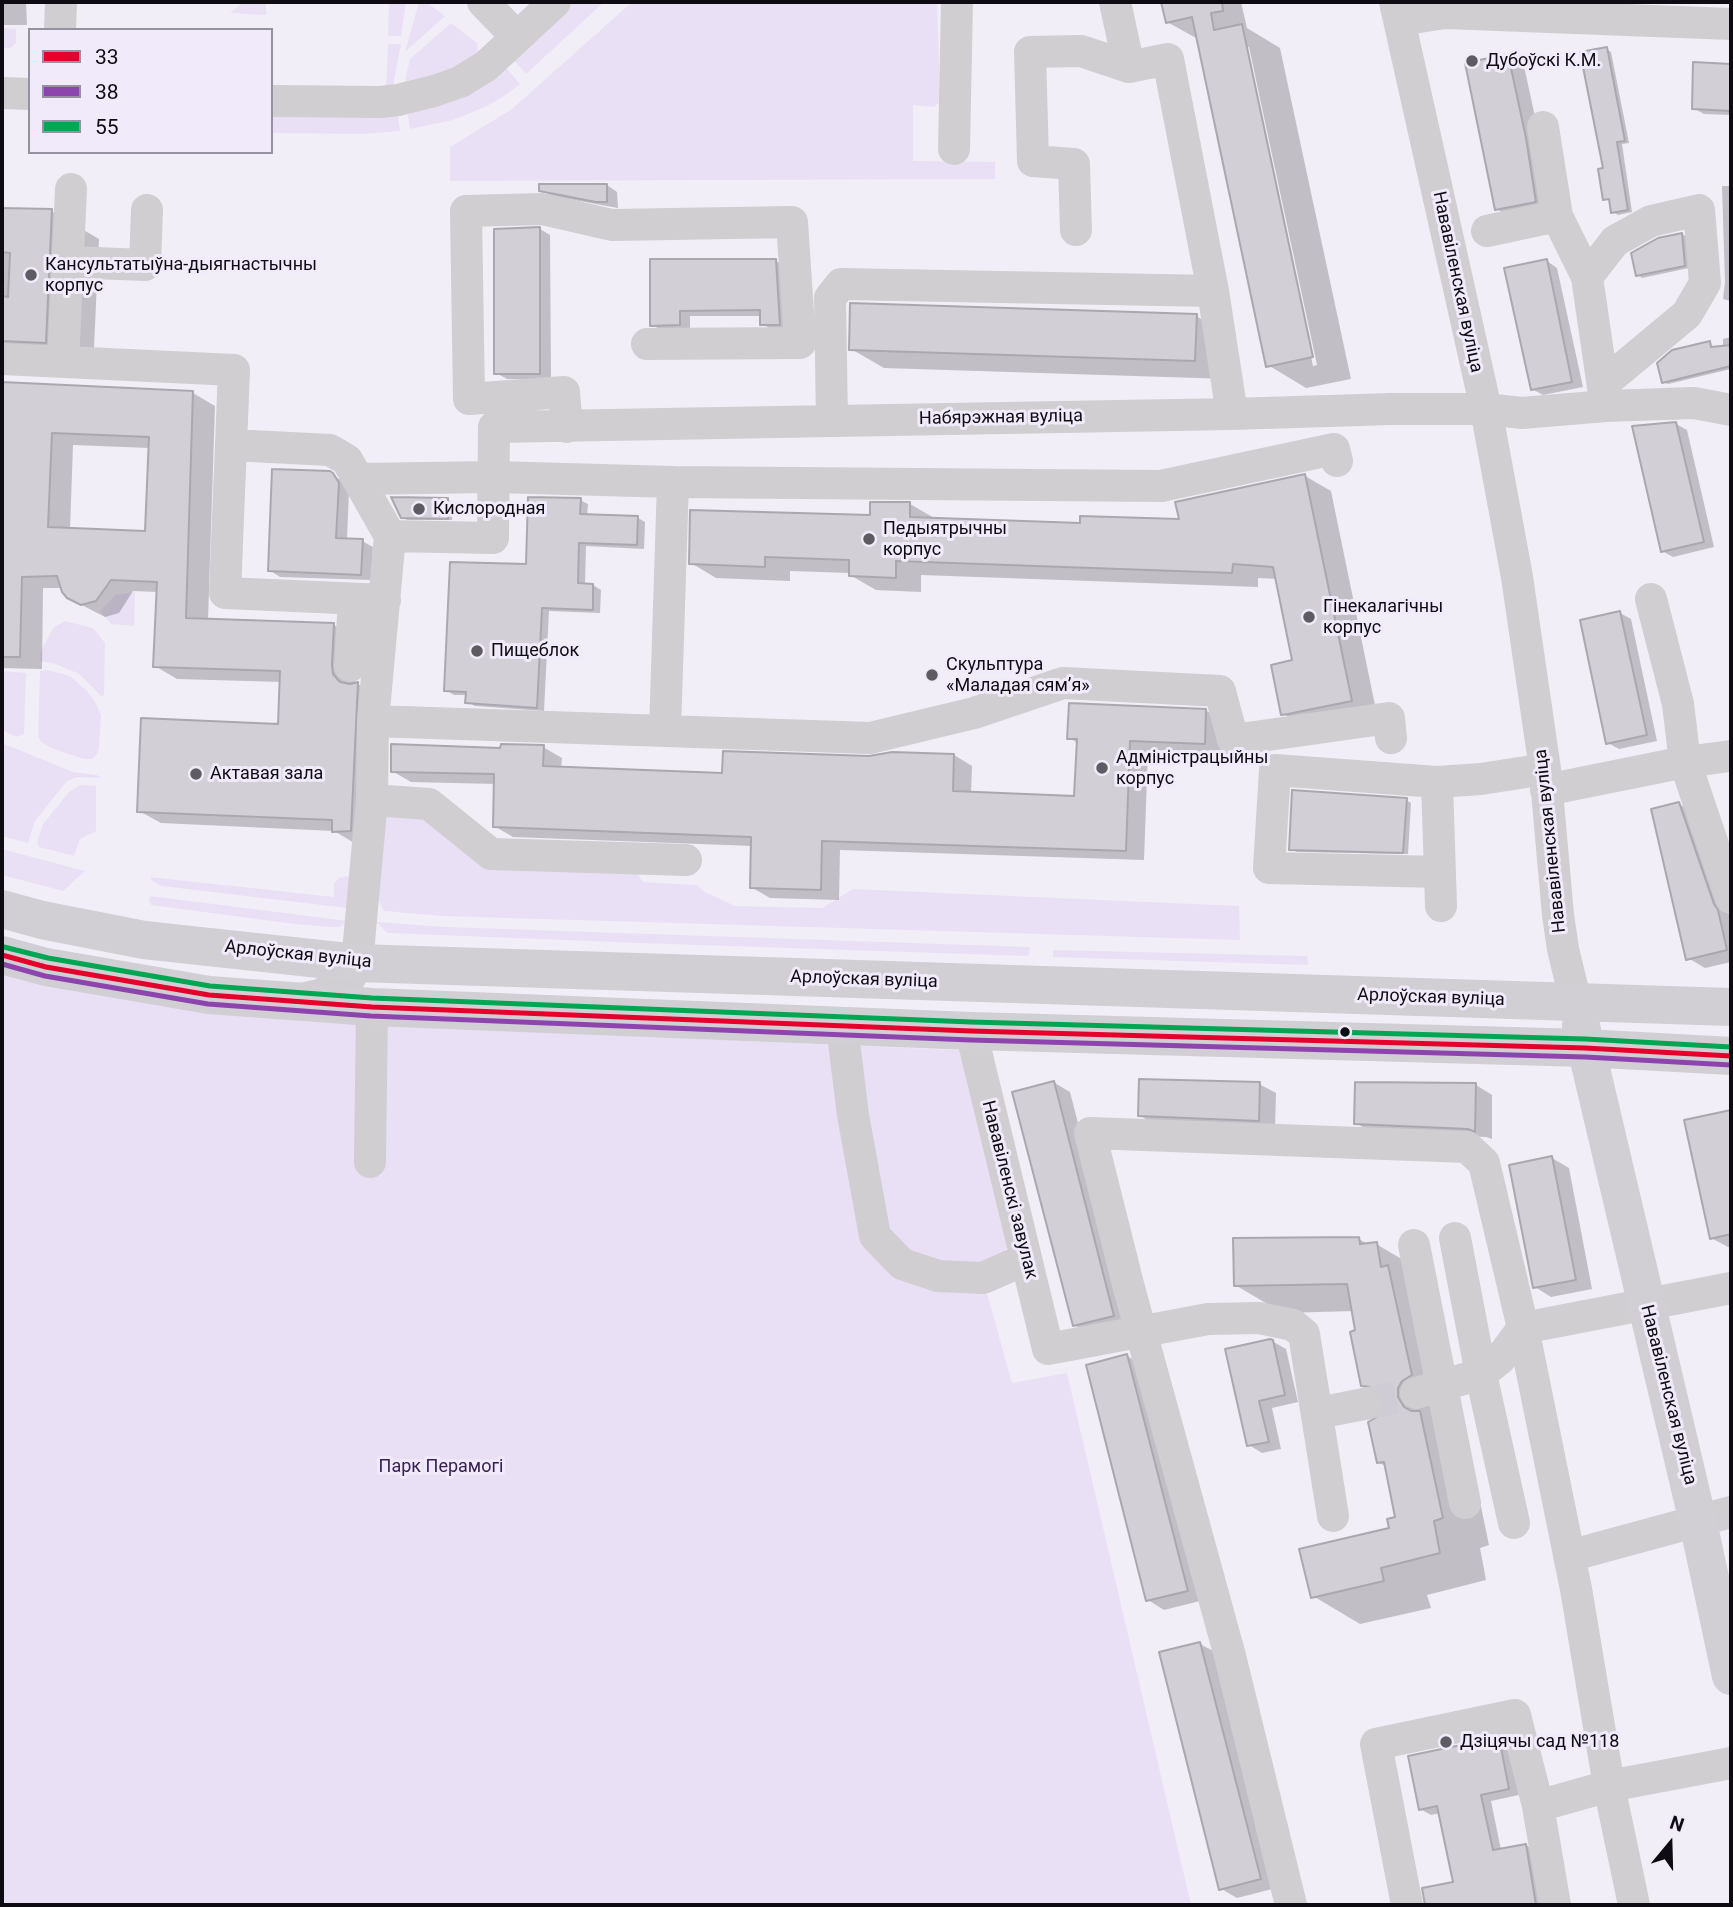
<!DOCTYPE html>
<html>
<head>
<meta charset="utf-8">
<style>
	body { margin:0 }
	#map { position:relative; width:1733px; height:1907px; overflow:hidden; background:#f2eef7; font-family:Roboto,sans-serif }
	canvas { display:block }
	.frame { position:absolute; inset:0; border:4px solid #0e0c12; pointer-events:none }
	.legend { position:absolute; left:28px; top:28px; width:245px; height:126px; box-sizing:border-box; background:#f1eafb; border:2px solid #96919e; margin:0; padding:9px 12px; list-style:none; font-size:21px; color:#0e0c12 }
	.legend li { display:flex; align-items:center; gap:14px; height:35px }
	.legend b { width:35px; border:2px solid #96919e }
	.north { position:absolute; left:1635px; top:1809px; width:70px; height:70px; -webkit-text-stroke:5px #f1eafb; paint-order:stroke; rotate:19deg; font-size:19px; font-weight:700; line-height:28px; text-align:center; color:#0e0c12 }
	.north::after { content:''; display:block; margin:auto; width:24px; height:32px; background:#0e0c12; clip-path:polygon(50% 0,100% 100%,50% 72%,0 100%) }
</style>
</head>
<body>
<div id="map">
<canvas width="1733" height="1907"></canvas>
<div class="frame"></div>
<ul class="legend">
<li><b style="height:9px;background:#e4002b"></b>33</li>
<li><b style="height:9px;background:#8e44ad"></b>38</li>
<li><b style="height:9px;background:#00a651"></b>55</li>
</ul>
<div class="north">N</div>
</div>
<script>
const ctx = document.querySelector('canvas').getContext('2d');
ctx.lineJoin = 'round';
function fill(path, color) {
  ctx.fillStyle = color;
  ctx.fill(path, 'evenodd');
}
function poly(rows) {
  const path = new Path2D();
  for (const r of rows) {
    path.moveTo(r[0], r[1]);
    for (let i = 2; i < r.length; i += 2) path.lineTo(r[i], r[i + 1]);
  }
  return path;
}
function stroke(path, color, width, dash) {
  ctx.strokeStyle = color;
  ctx.lineWidth = width;
  ctx.lineCap = dash ? 'butt' : 'round';
  ctx.setLineDash(dash || []);
  ctx.stroke(path);
}
function drawText(font, color, halo, rows, align = 'center') {
  ctx.font = font + ' Roboto,sans-serif';
  ctx.lineWidth = 6;
  ctx.setLineDash([]);
  ctx.textBaseline = 'middle';
  ctx.strokeStyle = halo;
  ctx.fillStyle = color;
  for (const [text, x, y, turn = 0] of rows) {
    ctx.save();
    ctx.translate(x, y);
    ctx.rotate((+turn || 0) * Math.PI / 180);
    ctx.textAlign = isNaN(turn) ? turn : align;
    if (halo) ctx.strokeText(text, 0, 0);
    ctx.fillText(text, 0, 0);
    ctx.restore();
  }
}
fill(poly([
	[244,2,266,2,266,15,230,13],
	[389,2,406,2,401,36,388,36],
	[419,2,426,2,445,16,405,52],
	[571,2,604,2,526,74,512,58],
	[632,2,937,2,940,101,934,107,913,105,913,161,995,162,995,179,450,181,450,147,512,109],
	[451,23,477,43,478,53,476,60,404,85,410,59],
	[2,28,16,29,16,43,10,48,2,48],
	[388,44,401,44,393,85,386,87],
	[502,63,520,84,504,96,487,106,453,120,410,129,407,108],
	[397,109,400,131,364,134,271,133,271,111],
	[135,592,134,626,111,624,100,611,116,595],
	[65,621,93,628,105,643,104,695,102,697,79,674,56,664,40,661,41,651,53,628],
	[47,670,70,676,88,692,95,702,101,715,99,748,97,754,92,759,84,759,51,748,41,742,38,736,40,671],
	[2,671,26,673,24,734,16,737,2,730],
	[2,743,73,772,97,775,101,778,77,777,67,781,35,821,28,843,2,836],
	[80,785,96,786,96,831,80,839,74,856,39,847,37,842,43,824,69,792],
	[406,807,492,863,634,868,643,882,697,885,705,892,735,906,822,908,853,889,1239,906,1240,940,442,916,384,911,377,897,384,817],
	[2,849,85,871,63,891,2,875],
	[347,876,352,878,347,908,162,886,152,881,150,877,334,897,334,884,339,878],
	[150,896,348,921,339,927,330,927,295,924,151,905,149,902],
	[376,922,447,927,1030,947,1029,955,1027,956,640,943,388,933],
	[1053,950,1307,956,1308,965,1053,957],
	[2,968,390,1025,976,1051,1019,1233,983,1279,1012,1383,1067,1373,1191,1905,2,1905]
]), '#e9e0f6');
fill(poly([
	[2,2,26,2,27,25,2,25],
	[1163,2,1241,2,1247,28,1280,48,1351,379,1306,388,1268,365,1198,39,1167,22],
	[1245,47,1249,47,1317,365,1313,366],
	[1606,49,1611,52,1629,143,1622,144,1632,212,1618,215,1613,212,1611,201,1604,199],
	[1508,56,1524,66,1542,149,1552,211,1513,219,1497,209],
	[1695,64,1731,65,1731,115,1704,114,1693,108],
	[607,185,617,192,618,208,552,196,541,190],
	[1722,186,1731,186,1731,307,1730,301,1723,299,1725,282],
	[2,210,51,211,99,239,93,369,2,367],
	[540,229,550,235,551,379,507,379,496,373],
	[1682,234,1687,237,1689,268,1642,278,1638,275,1658,240],
	[776,261,786,267,791,330,773,330,762,324,762,316,690,316,690,331,663,331,652,325],
	[1547,261,1557,268,1583,387,1543,395,1532,389],
	[1196,316,1229,335,1228,379,884,368,851,349],
	[1731,337,1731,369,1668,384,1663,382,1710,343,1715,349,1723,348,1723,339],
	[2,384,193,393,215,406,208,620,334,625,356,638,355,685,358,684,380,697,356,844,334,831,161,823,139,811,280,726,282,682,177,679,155,666,158,592,133,591,119,613,105,617,74,601,63,588,43,588,42,669,2,668,4,442,2,442],
	[73,445,150,448,147,533,70,530],
	[1676,424,1687,430,1714,547,1673,557,1662,551],
	[329,473,344,482,349,490,347,540,362,541,373,547,371,580,280,577,269,570],
	[1305,476,1331,491,1377,715,1309,728,1283,714,1295,662,1278,579,1258,578,1258,587,921,575,921,592,876,590,850,575,850,573,790,571,790,581,716,578,691,563,871,517,910,504,936,519,1081,524,1181,521],
	[448,500,453,502,452,520,407,520,402,517],
	[580,500,588,504,587,516,638,518,645,522,644,549,586,546,585,585,593,585,601,590,600,613,549,611,544,711,475,706,467,702,467,695,454,695,446,690,527,566],
	[1620,613,1631,619,1657,741,1619,749,1608,743],
	[1205,710,1224,721,1223,754,1148,751,1144,860,840,850,839,900,770,898,751,887,753,846,513,837,494,826,496,784,411,782,392,771,502,750,543,747,562,758,561,769,724,775,870,758,954,755,972,766,971,794,1076,797,1078,743,1069,738],
	[1406,800,1411,803,1408,854,1297,852,1292,849],
	[1679,804,1696,814,1731,917,1731,962,1705,968,1688,958],
	[1053,1082,1070,1092,1130,1325,1091,1334,1074,1325],
	[1259,1084,1276,1093,1275,1129,1156,1125,1139,1115],
	[1476,1085,1492,1095,1492,1139,1486,1137,1373,1133,1356,1123],
	[1731,1112,1731,1247,1728,1247,1711,1238,1687,1122],
	[1552,1158,1569,1168,1592,1289,1551,1297,1535,1287],
	[1359,1239,1369,1245,1376,1244,1424,1272,1467,1440,1489,1545,1480,1548,1486,1580,1427,1595,1431,1608,1360,1624,1313,1596,1391,1529,1397,1518,1387,1467,1378,1462,1378,1419,1383,1411,1382,1396,1362,1385,1354,1311,1283,1313,1235,1285],
	[1272,1341,1286,1349,1298,1402,1272,1408,1281,1449,1262,1453,1249,1445],
	[1127,1356,1144,1366,1204,1600,1164,1610,1148,1600],
	[1200,1644,1217,1653,1276,1888,1237,1898,1220,1888],
	[1498,1739,1509,1745,1519,1795,1491,1801,1501,1850,1526,1845,1536,1852,1545,1905,1426,1905,1427,1902,1455,1883,1440,1813,1431,1815,1420,1809]
]), '#0003');
const building = poly([
	[1161,2,1222,2,1223,11,1211,13,1214,30,1242,24,1313,357,1266,367,1192,17,1166,23,1161,2],
	[1607,47,1625,141,1617,142,1628,210,1611,213,1609,199,1603,200,1598,169,1603,168,1580,52,1607,47],
	[1508,54,1526,138,1536,202,1495,210,1465,63,1508,54],
	[1693,62,1731,64,1731,111,1692,109,1693,62],
	[539,184,607,184,607,202,596,202,539,191,539,184],
	[2,208,52,209,46,343,2,341,2,296,8,297,10,253,2,252,2,208],
	[540,227,540,374,494,374,494,229,540,227],
	[1682,233,1685,266,1636,276,1631,253,1658,238,1682,233],
	[650,259,776,259,780,325,760,325,760,310,680,311,680,325,650,326,650,259],
	[1547,259,1572,382,1531,390,1504,268,1547,259],
	[850,303,1197,314,1195,361,849,350,850,303],
	[1710,341,1711,347,1731,345,1731,366,1662,383,1657,363,1672,350,1710,341],
	[2,382,193,391,186,618,334,623,332,665,333,674,340,682,350,684,358,682,351,831,332,832,332,820,137,812,141,718,278,724,280,671,153,667,157,582,111,580,96,601,81,605,67,598,62,592,57,576,22,577,20,657,2,657,2,382],
	[52,433,149,437,145,531,48,527,52,433],
	[1676,422,1704,542,1661,552,1632,426,1676,422],
	[272,469,330,471,333,473,339,483,336,538,363,539,361,575,268,571,272,469],
	[1305,474,1352,701,1288,714,1281,715,1271,665,1292,660,1273,567,1233,564,1232,573,896,561,896,578,849,576,849,560,765,557,765,567,689,564,690,510,870,515,870,502,910,502,910,517,1080,523,1080,516,1179,519,1175,502,1305,474],
	[391,497,448,498,448,519,401,518,391,497],
	[528,497,581,498,580,514,638,516,637,545,579,543,578,583,593,584,593,610,542,608,537,708,465,703,466,692,444,691,450,562,526,564,528,497],
	[1620,611,1647,735,1606,744,1580,620,1620,611],
	[1069,703,1206,709,1205,744,1130,741,1126,851,822,841,821,890,750,888,751,837,493,827,494,774,391,772,391,744,500,748,501,744,544,745,543,766,722,773,723,751,869,756,892,752,954,754,953,791,1074,796,1077,739,1067,739,1069,703],
	[1292,790,1407,798,1403,853,1289,850,1292,790],
	[1679,802,1714,904,1718,910,1727,950,1686,960,1651,809,1679,802],
	[1139,1079,1260,1082,1259,1121,1138,1116,1139,1079],
	[1054,1081,1114,1316,1073,1326,1012,1092,1054,1081],
	[1355,1082,1476,1083,1475,1132,1468,1129,1354,1124,1355,1082],
	[1731,1110,1731,1234,1710,1239,1684,1120,1731,1110],
	[1552,1156,1576,1280,1533,1288,1509,1165,1552,1156],
	[1359,1237,1360,1244,1377,1242,1381,1267,1388,1265,1412,1375,1402,1381,1398,1388,1398,1397,1404,1407,1411,1411,1420,1411,1443,1518,1434,1521,1440,1553,1381,1568,1384,1581,1311,1598,1299,1549,1389,1528,1387,1519,1395,1517,1384,1462,1377,1463,1368,1422,1377,1417,1381,1411,1382,1400,1378,1392,1371,1387,1361,1386,1350,1332,1355,1330,1347,1284,1234,1286,1233,1238,1359,1237],
	[1270,1339,1273,1340,1285,1395,1259,1401,1269,1442,1247,1446,1225,1349,1270,1339],
	[1127,1354,1188,1591,1146,1601,1086,1365,1127,1354],
	[1200,1642,1261,1879,1219,1890,1159,1652,1200,1642],
	[1499,1737,1509,1789,1481,1795,1493,1850,1526,1844,1536,1905,1425,1905,1422,1888,1453,1882,1437,1806,1419,1810,1408,1756,1499,1737]
]);
fill(building, '#d2cfd7');
stroke(building, '#aaa8ae', 2);
stroke(poly([
	[1364,1404,1416,1393]
]), '#d0ccd5', 32, [32, 16]);
stroke(poly([
	[483,2,517,37],
	[1115,2,1129,67,1168,59,1213,291],
	[1395,2,1486,409,1517,577,1545,769,1558,915,1563,949,1576,1003],
	[1400,20,1445,13,1731,24],
	[60,30,61,2],
	[2,93,30,94],
	[271,101,381,102,398,100,434,91,460,82,486,66,555,2],
	[1543,127,1557,216,1587,277,1605,401],
	[954,149,957,2],
	[1076,230,1074,164,1033,161,1030,52,1081,51,1129,67],
	[1487,231,1557,216],
	[68,262,145,265,147,210],
	[1587,277,1615,241,1651,221,1699,210,1705,283,1687,314,1603,384],
	[2,359,234,370,225,593,385,600],
	[63,362,71,189],
	[832,420,830,298,841,284,1213,291,1232,414],
	[567,427,564,392,469,399,466,211,542,209,612,225,792,222,800,343,647,344],
	[231,445,330,450,347,460,390,536,373,721,372,800,357,963,350,978,320,995,297,1000],
	[358,479,494,477,673,482,1161,486,1334,449,1337,461],
	[390,536,493,538,494,427,1232,414,1392,409,1486,409,1522,413,1606,406,1694,403,1731,410],
	[1651,599,1678,704,1685,762,1731,898],
	[350,666,354,599],
	[373,721,870,738,974,713,1063,683,1220,691,1233,740,1389,718,1391,738],
	[665,731,673,482],
	[1437,782,1441,906],
	[1546,790,1685,762,1731,756],
	[372,800,429,804,491,854,686,860],
	[1440,872,1269,868,1275,770,1437,782,1481,779,1545,769],
	[842,1026,853,1115,875,1236,902,1264,938,1276,983,1278,1026,1259],
	[971,1031,1048,1349,1208,1319,1259,1318,1293,1325,1304,1334,1333,1516],
	[370,1162,372,1007],
	[1455,1238,1481,1374,1514,1523],
	[1414,1245,1465,1503],
	[1416,1393,1481,1374,1500,1359,1523,1328,1731,1288],
	[1318,1413,1364,1404],
	[1569,1556,1731,1512],
	[1538,1806,1609,1786,1731,1763],
	[1291,1905,1230,1656,1129,1288,1090,1133,1467,1147,1484,1163,1523,1328,1576,1589,1609,1786,1634,1905],
	[1407,1905,1376,1744,1515,1715,1538,1806,1555,1905]
]), '#d0ced1', 32);
stroke(poly([
	[2,909,42,920,144,940,357,963,1731,1007],
	[2,955,46,967,209,995,372,1007,971,1031,1585,1048,1731,1056],
	[1581,1026,1698,1522,1731,1676]
]), '#d1ced4', 38);
stroke(poly([
	[2,955,46,967,209,995,372,1007,971,1031,1585,1048,1731,1056]
]), '#e4002b', 5);
stroke(poly([
	[2,964,45,976,208,1004,371,1016,971,1040,1585,1057,1731,1065]
]), '#8e44ad', 5);
stroke(poly([
	[4,947,48,958,210,986,372,998,971,1022,1585,1039,1731,1047]
]), '#00a651', 5);
for (const [x, y, r, color] of [
	[1472,61,7,"#5e5b62"],
	[31,275,7,"#5e5b62"],
	[419,509,7,"#5e5b62"],
	[869,539,7,"#5e5b62"],
	[1309,617,7,"#5e5b62"],
	[477,651,7,"#5e5b62"],
	[932,675,7,"#5e5b62"],
	[1102,768,7,"#5e5b62"],
	[196,774,7,"#5e5b62"],
	[1345,1032,6,"#0e0c12"],
	[1446,1742,7,"#5e5b62"]
]) {
  const dot = new Path2D();
  dot.arc(x, y, r, 0, 2 * Math.PI);
  ctx.fillStyle = color;
  ctx.fill(dot);
  stroke(dot, '#f1eafb', 2.5);
}
drawText('18px', '#0e0c12', '#f1eafb', [
	["Дубоўскі К.М.",1486,61],
	["Кансультатыўна-дыягнастычны",45,265],
	["корпус",45,286],
	["Кислородная",433,509],
	["Педыятрычны",883,529],
	["корпус",883,550],
	["Гінекалагічны",1323,607],
	["корпус",1323,628],
	["Пищеблок",491,651],
	["Скульптура",946,665],
	["«Маладая сямʼя»",946,686],
	["Адміністрацыйны",1116,758],
	["корпус",1116,779],
	["Актавая зала",210,774],
	["Дзіцячы сад №118",1460,1742]
], 'left');
drawText('18px', '#0e0c12', '#f1eafb', [
	["Нававіленская вуліца",1457,282,78],
	["Набярэжная вуліца",1001,418,-1],
	["Нававіленская вуліца",1551,841,-96],
	["Арлоўская вуліца",298,955,6],
	["Арлоўская вуліца",864,980,2],
	["Арлоўская вуліца",1431,998,2],
	["Нававіленскі завулак",1009,1190,76],
	["Нававіленская вуліца",1668,1395,76]
]);
drawText('18px', '#382150', '#f1eafb', [
	["Парк Перамогі",441,1467]
]);
</script>
</body>
</html>
